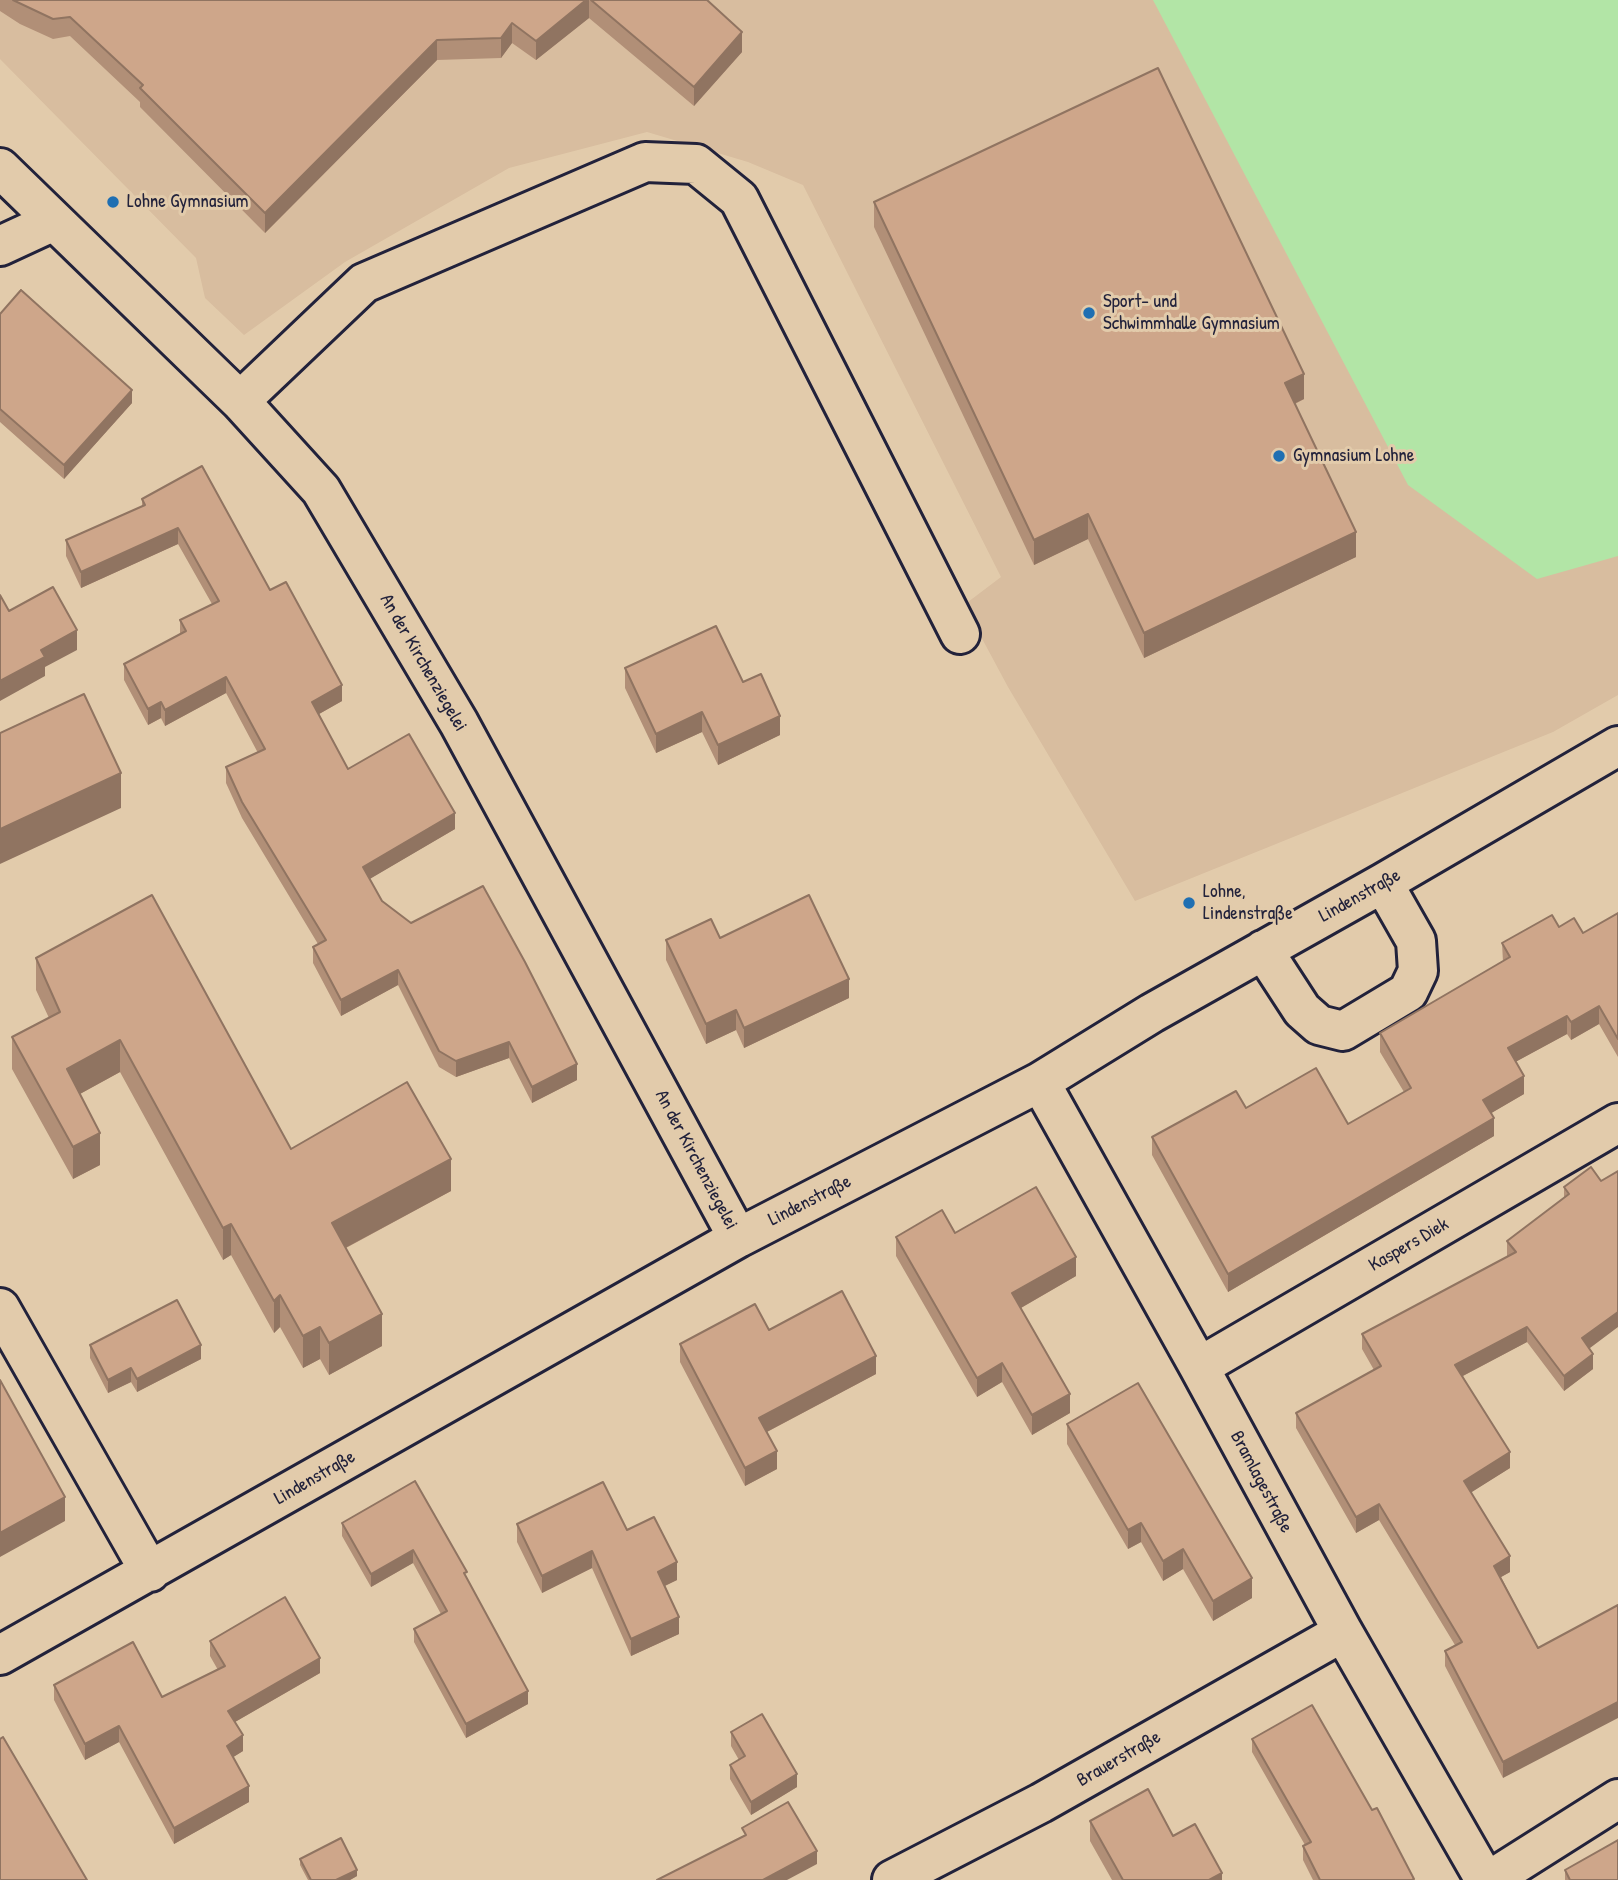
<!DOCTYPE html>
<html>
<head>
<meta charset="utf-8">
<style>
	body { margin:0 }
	canvas { display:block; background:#e2cbab }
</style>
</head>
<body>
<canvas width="1618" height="1880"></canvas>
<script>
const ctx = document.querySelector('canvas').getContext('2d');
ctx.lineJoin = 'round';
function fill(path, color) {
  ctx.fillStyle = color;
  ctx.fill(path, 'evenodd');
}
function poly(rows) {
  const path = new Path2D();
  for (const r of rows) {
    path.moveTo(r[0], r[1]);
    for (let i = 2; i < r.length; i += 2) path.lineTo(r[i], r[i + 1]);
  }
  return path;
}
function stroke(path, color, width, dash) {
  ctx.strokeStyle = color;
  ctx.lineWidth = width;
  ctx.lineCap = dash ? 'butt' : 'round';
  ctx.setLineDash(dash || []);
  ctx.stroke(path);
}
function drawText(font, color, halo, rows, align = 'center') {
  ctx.font = font + ' "Patrick Hand",sans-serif';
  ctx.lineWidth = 6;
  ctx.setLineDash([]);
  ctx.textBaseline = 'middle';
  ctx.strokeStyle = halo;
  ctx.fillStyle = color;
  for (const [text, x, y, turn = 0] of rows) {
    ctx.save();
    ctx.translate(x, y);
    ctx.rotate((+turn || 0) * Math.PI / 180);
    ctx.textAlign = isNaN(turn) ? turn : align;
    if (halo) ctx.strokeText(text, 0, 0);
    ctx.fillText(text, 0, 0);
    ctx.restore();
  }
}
fill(poly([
	[0,0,1618,0,1618,695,1553,732,1135,901,1008,687,964,605,1001,577,803,185,748,162,647,132,509,168,345,262,244,335,205,298,196,258,0,59]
]), '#d8bd9f');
fill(poly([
	[1153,0,1618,0,1618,556,1537,579,1408,485]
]), '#b2e5a6');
const minor = poly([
	[0,168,240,401,321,490,459,723,738,1238],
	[0,246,54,221],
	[240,401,364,283,645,162,696,164,739,199,960,634],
	[1263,950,1302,1010,1319,1025,1343,1031,1408,992,1418,971,1416,941,1383,883],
	[1040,1082,1199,1367,1343,1632,1485,1880],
	[0,1308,150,1572],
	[1199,1367,1618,1123],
	[0,1655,738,1238,1040,1082,1152,1013,1383,883,1618,746],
	[892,1880,1041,1803,1343,1632],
	[1490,1880,1618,1799]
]);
stroke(minor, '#22223b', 44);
stroke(minor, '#e2cbab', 38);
fill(poly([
	[0,0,707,0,742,52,694,106,589,18,536,60,512,43,501,58,437,60,265,233,140,107,140,102,70,36,53,39,20,24,0,11],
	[874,202,1304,399,1295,404,1356,557,1144,658,1088,539,1034,565,874,227],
	[0,314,132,403,64,479,0,422],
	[142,499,270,590,342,701,319,714,348,769,455,829,369,879,382,901,577,1080,532,1103,509,1058,456,1077,439,1067,398,985,341,1016,313,963,313,947,318,944,242,818,226,783,226,767,258,753,226,693,165,726,161,718,148,725,124,680,124,664,180,634,180,620,212,604,178,544,81,588,66,556,66,540,142,506],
	[625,668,780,735,718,765,702,732,656,753,625,688],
	[1618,913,1618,1057,1599,1024,1571,1040,1567,1034,1515,1062,1524,1094,1491,1113,1494,1136,1228,1292,1152,1155,1152,1137,1246,1108,1348,1124,1404,1092,1380,1052,1380,1033,1503,962,1502,943,1559,927,1583,933],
	[720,938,849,998,744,1048,736,1030,706,1044,666,960,666,940],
	[36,958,291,1149,451,1191,346,1248,382,1346,329,1375,320,1359,303,1368,280,1327,274,1333,231,1255,223,1260,120,1072,80,1094,100,1165,73,1179,12,1069,12,1037,49,1018,36,990],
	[1591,1167,1589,1348,1593,1369,1564,1391,1527,1342,1463,1376,1510,1468,1471,1492,1510,1572,1501,1577,1538,1648,1503,1778,1445,1666,1445,1651,1455,1645,1379,1520,1356,1533,1296,1428,1296,1413,1374,1370,1362,1349,1362,1334,1507,1257,1507,1241,1564,1198,1564,1187],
	[955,1233,1076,1276,1021,1308,1070,1413,1032,1435,1002,1382,977,1397,896,1256,896,1237],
	[769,1330,876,1374,767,1432,777,1469,745,1486,680,1362,680,1344],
	[90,1345,201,1359,137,1392,131,1382,108,1393,90,1358],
	[1067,1424,1252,1598,1213,1621,1183,1569,1163,1581,1141,1542,1128,1549,1067,1444],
	[415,1481,467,1578,528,1704,466,1738,414,1642,414,1629,441,1614,413,1563,371,1587,342,1536,342,1523],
	[517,1524,627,1530,677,1580,665,1586,679,1634,631,1656,592,1568,542,1593,517,1542],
	[210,1641,320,1673,235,1722,243,1751,233,1757,249,1802,174,1844,119,1742,85,1760,54,1700,54,1685,162,1697,218,1670,210,1656],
	[731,1732,797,1787,751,1815,730,1779,730,1765,739,1760,731,1746],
	[1252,1739,1414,1880,1313,1880,1303,1860,1303,1846,1305,1845,1252,1752],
	[1090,1821,1173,1836,1222,1880,1112,1880,1090,1841],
	[300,1859,357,1876,350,1880,308,1880,300,1865],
	[1565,1870,1618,1880,1565,1880]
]), '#b18f77');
fill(poly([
	[586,0,589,0,589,18,536,60,536,41],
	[512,23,512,43,501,58,501,38],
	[742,32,742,52,694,106,694,87],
	[437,40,437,60,265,233,265,213],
	[1304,374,1304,399,1285,408,1285,383],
	[132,390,132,403,64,479,64,465],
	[1088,514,1088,539,1034,565,1034,540],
	[178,528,178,544,81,588,81,572],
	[1356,532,1356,557,1144,658,1144,633],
	[77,630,77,650,45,667,45,676,0,701,0,681,41,650],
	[226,677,226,693,165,726,165,710],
	[342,685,342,701,312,718,312,702],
	[161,702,161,718,148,725,148,709],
	[702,712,702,732,656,753,656,734],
	[780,716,780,735,718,765,718,745],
	[121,773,121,808,0,864,0,829],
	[455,813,455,829,363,883,363,867],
	[398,970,398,985,341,1016,341,1000],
	[849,979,849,998,744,1048,744,1028],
	[1599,1006,1599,1024,1571,1040,1571,1022],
	[736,1010,736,1030,706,1044,706,1024],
	[1567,1016,1567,1034,1508,1066,1508,1048],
	[120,1040,120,1072,67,1101,67,1069],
	[509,1042,509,1058,456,1077,456,1061],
	[577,1064,577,1080,532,1103,532,1087],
	[1524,1076,1524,1094,1483,1118,1483,1100],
	[1494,1118,1494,1136,1228,1292,1228,1274],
	[100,1133,100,1165,73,1179,73,1147],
	[451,1159,451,1191,332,1255,332,1223],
	[231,1224,231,1255,223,1260,223,1228],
	[1076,1257,1076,1276,1012,1313,1012,1293],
	[280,1295,280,1327,274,1333,274,1301],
	[1618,1312,1618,1327,1582,1354,1582,1338],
	[382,1314,382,1346,329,1375,329,1343],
	[320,1327,320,1359,303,1368,303,1336],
	[1527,1327,1527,1342,1455,1380,1455,1365],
	[201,1345,201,1359,137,1392,137,1379],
	[1593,1354,1593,1369,1564,1391,1564,1376],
	[876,1356,876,1374,759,1436,759,1418],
	[1002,1363,1002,1382,977,1397,977,1378],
	[131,1368,131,1382,108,1393,108,1380],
	[1070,1394,1070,1413,1032,1435,1032,1415],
	[777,1451,777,1469,745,1486,745,1468],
	[1510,1452,1510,1468,1464,1497,1464,1481],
	[65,1497,65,1521,0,1557,0,1533],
	[1379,1504,1379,1520,1356,1533,1356,1517],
	[1141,1523,1141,1542,1128,1549,1128,1530],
	[1183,1549,1183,1569,1163,1581,1163,1561],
	[413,1550,413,1563,371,1587,371,1574],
	[592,1551,592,1568,542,1593,542,1576],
	[1510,1556,1510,1572,1494,1581,1494,1566],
	[677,1562,677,1580,658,1589,658,1572],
	[1252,1578,1252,1598,1213,1621,1213,1601],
	[679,1617,679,1634,631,1656,631,1639],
	[320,1658,320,1673,228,1726,228,1711],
	[528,1691,528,1704,466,1738,466,1724],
	[1618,1702,1618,1718,1503,1778,1503,1762],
	[119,1726,119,1742,85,1760,85,1744],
	[243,1735,243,1751,227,1761,227,1746],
	[797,1774,797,1787,751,1815,751,1802],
	[249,1786,249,1802,174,1844,174,1828],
	[817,1851,817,1864,787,1880,763,1880],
	[357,1870,357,1876,350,1880,336,1880],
	[1222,1873,1222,1880,1209,1880]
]), '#907461');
const building = poly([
	[13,0,586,0,536,41,512,23,501,38,437,40,265,213,140,88,143,85,70,17,53,19,13,0],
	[591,0,707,0,742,32,694,87,591,0],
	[1158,68,1304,374,1285,383,1356,532,1144,633,1088,514,1034,540,874,202,1158,68],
	[21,290,132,390,64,465,0,409,0,314,21,290],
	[202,466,270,590,286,582,342,685,312,702,348,769,409,734,455,813,363,867,382,901,411,923,483,886,525,962,577,1064,532,1087,509,1042,456,1061,439,1051,398,970,341,1000,313,947,326,940,242,802,226,767,265,749,226,677,165,710,161,702,148,709,124,664,186,631,180,620,219,601,178,528,81,572,66,540,145,505,142,499,202,466],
	[53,587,77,630,41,650,45,657,0,681,0,595,9,611,53,587],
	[716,626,743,682,761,674,780,716,718,745,702,712,656,734,625,668,716,626],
	[84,694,121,773,0,829,0,733,84,694],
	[152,895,291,1149,407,1082,451,1159,332,1223,382,1314,329,1343,320,1327,303,1336,280,1295,274,1301,231,1224,223,1228,120,1040,67,1069,100,1133,73,1147,12,1037,60,1012,36,958,152,895],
	[809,895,849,979,744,1028,736,1010,706,1024,666,940,711,919,720,938,809,895],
	[1618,913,1618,1039,1599,1006,1571,1022,1567,1016,1508,1048,1524,1076,1483,1100,1494,1118,1228,1274,1152,1137,1236,1091,1246,1108,1316,1068,1348,1124,1411,1088,1380,1033,1510,957,1502,943,1552,915,1559,927,1574,918,1583,933,1618,913],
	[1591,1167,1601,1181,1618,1171,1618,1312,1582,1338,1593,1354,1564,1376,1527,1327,1455,1365,1510,1452,1464,1481,1510,1556,1494,1566,1538,1648,1618,1605,1618,1702,1503,1762,1445,1651,1462,1642,1379,1504,1356,1517,1296,1413,1381,1366,1362,1334,1516,1252,1507,1241,1569,1194,1564,1187,1591,1167],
	[1036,1187,1076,1257,1012,1293,1070,1394,1032,1415,1002,1363,977,1378,896,1237,942,1210,955,1233,1036,1187],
	[842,1291,876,1356,759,1418,777,1451,745,1468,680,1344,755,1304,769,1330,842,1291],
	[177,1300,201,1345,137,1379,131,1368,108,1380,90,1345,177,1300],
	[0,1380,65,1497,0,1533,0,1380],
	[1138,1383,1252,1578,1213,1601,1183,1549,1163,1561,1141,1523,1128,1530,1067,1424,1138,1383],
	[415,1481,467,1572,464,1573,528,1691,466,1724,414,1629,447,1611,413,1550,371,1574,342,1523,415,1481],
	[603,1482,627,1530,654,1517,677,1562,658,1572,679,1617,631,1639,592,1551,542,1576,517,1524,603,1482],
	[285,1597,320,1658,228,1711,243,1735,227,1746,249,1786,174,1828,119,1726,85,1744,54,1685,133,1642,162,1697,225,1666,210,1641,285,1597],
	[1312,1705,1372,1810,1377,1808,1414,1879,1412,1880,1320,1880,1303,1846,1311,1842,1252,1739,1312,1705],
	[762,1714,797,1774,751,1802,730,1765,745,1756,731,1732,762,1714],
	[3,1737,87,1880,0,1880,0,1739,3,1737],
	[1148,1789,1173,1836,1195,1824,1222,1873,1209,1880,1123,1880,1090,1821,1148,1789],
	[788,1802,817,1851,763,1880,657,1880,746,1835,742,1828,788,1802],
	[341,1838,357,1870,336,1880,311,1880,300,1859,341,1838],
	[1618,1840,1618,1880,1570,1880,1565,1870,1618,1840]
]);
fill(building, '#cea68a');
stroke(building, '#907461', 2);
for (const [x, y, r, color] of [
	[113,202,7,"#1f6fb2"],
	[1089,313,7,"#1f6fb2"],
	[1279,456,7,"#1f6fb2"],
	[1189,903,7,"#1f6fb2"]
]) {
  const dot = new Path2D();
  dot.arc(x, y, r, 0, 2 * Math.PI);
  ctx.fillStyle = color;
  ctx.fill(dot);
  stroke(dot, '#e2cbab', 2.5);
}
drawText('19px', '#22223b', '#e2cbab', [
	["Lohne Gymnasium",127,202],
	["Sport- und",1103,302],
	["Schwimmhalle Gymnasium",1103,324],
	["Gymnasium Lohne",1293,456],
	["Lohne,",1203,892],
	["Lindenstraße",1203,914]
], 'left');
drawText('19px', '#22223b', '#e2cbab', [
	["An der Kirchenziegelei",423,663,60],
	["Lindenstraße",1360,896,-29],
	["An der Kirchenziegelei",696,1160,62],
	["Lindenstraße",810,1201,-27],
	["Kaspers Diek",1409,1245,-30],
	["Lindenstraße",315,1478,-30],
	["Bramlagestraße",1261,1482,62],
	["Brauerstraße",1119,1759,-30]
]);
</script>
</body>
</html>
